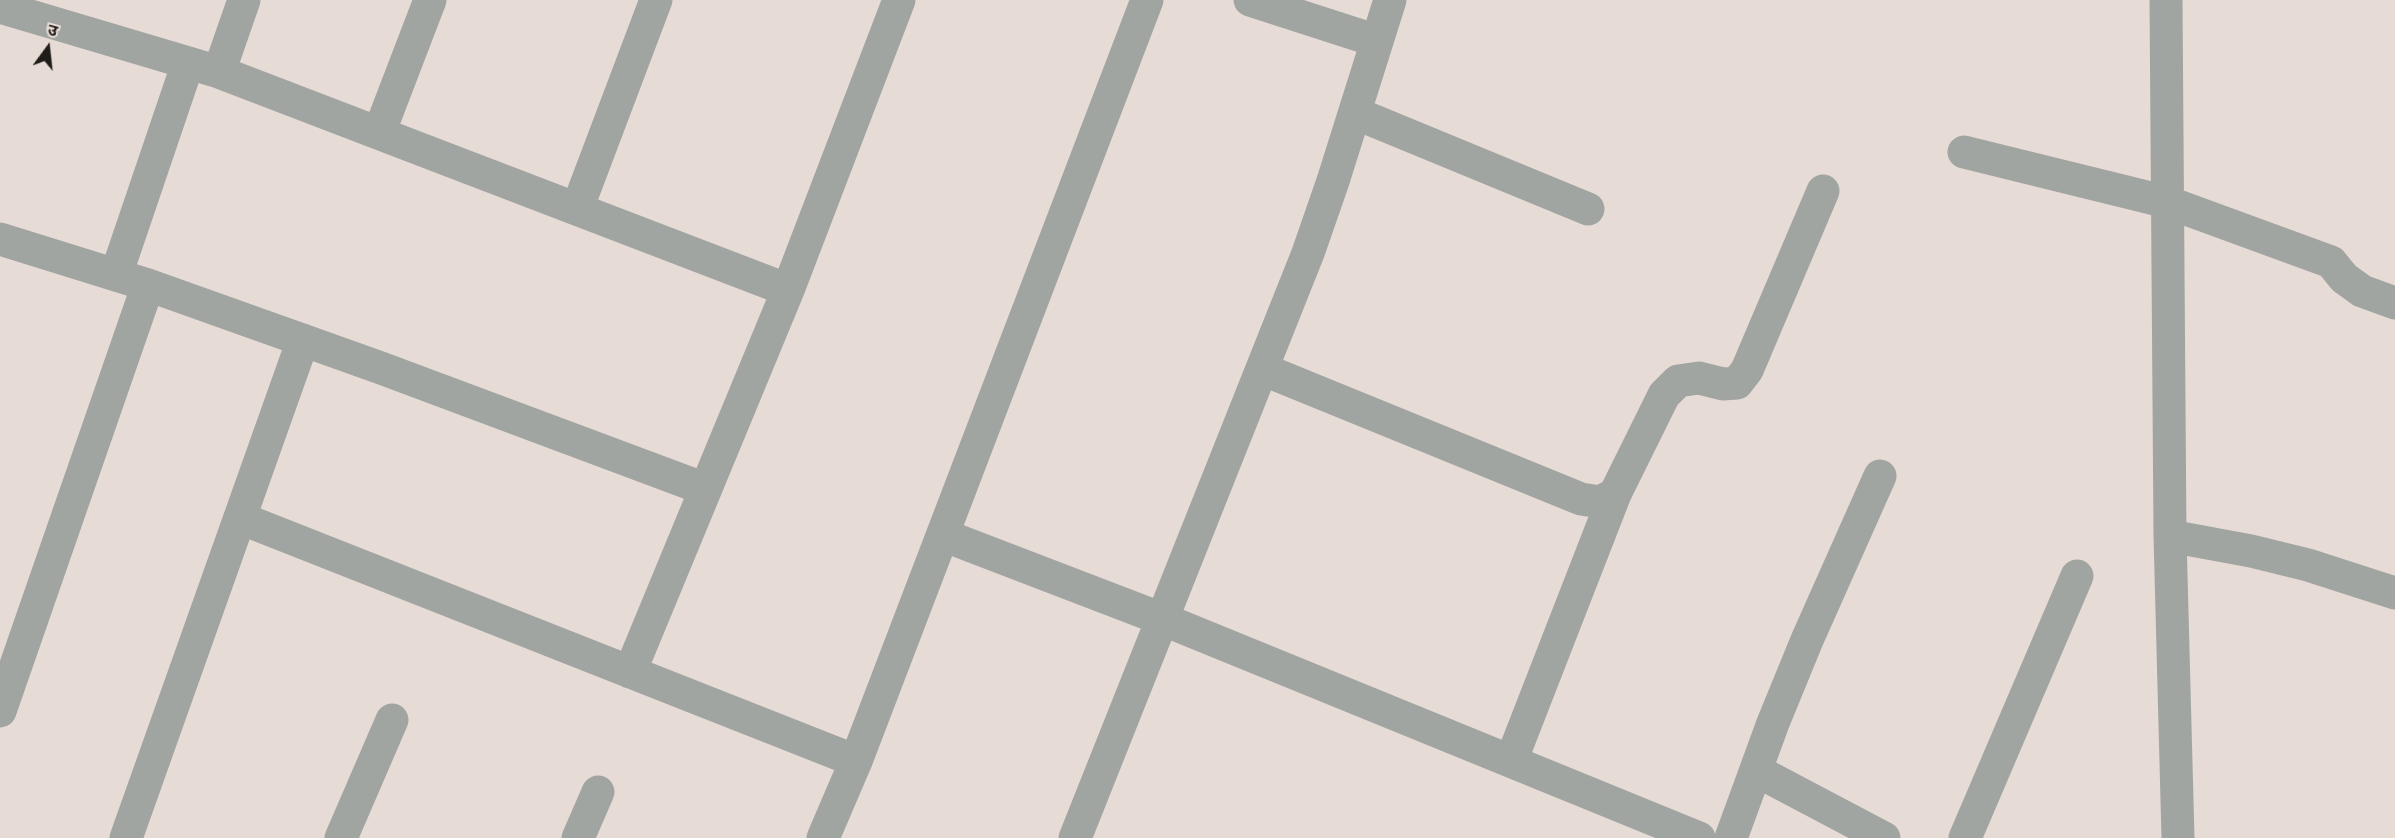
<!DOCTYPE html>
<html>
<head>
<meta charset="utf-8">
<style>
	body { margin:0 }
	#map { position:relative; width:2395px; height:838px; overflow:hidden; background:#e7dbd6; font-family:Figtree,"Noto Sans Devanagari",sans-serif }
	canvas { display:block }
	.north { position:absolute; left:18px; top:18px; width:60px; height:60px; -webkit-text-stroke:4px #e7dbd6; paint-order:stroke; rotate:15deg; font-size:16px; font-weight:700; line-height:24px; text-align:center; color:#201c1a }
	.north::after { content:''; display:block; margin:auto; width:21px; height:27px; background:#201c1a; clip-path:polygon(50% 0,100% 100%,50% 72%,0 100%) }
</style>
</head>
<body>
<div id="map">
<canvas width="2395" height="838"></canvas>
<div class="north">उ</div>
</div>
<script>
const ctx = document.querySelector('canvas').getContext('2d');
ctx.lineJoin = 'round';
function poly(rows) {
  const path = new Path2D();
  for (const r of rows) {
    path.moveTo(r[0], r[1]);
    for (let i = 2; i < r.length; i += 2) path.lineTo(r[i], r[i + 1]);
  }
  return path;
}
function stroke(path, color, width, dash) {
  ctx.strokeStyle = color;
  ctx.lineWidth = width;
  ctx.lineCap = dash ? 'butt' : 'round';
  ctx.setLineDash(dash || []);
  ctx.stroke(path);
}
stroke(poly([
	[1250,0,1377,41],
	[2166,0,2170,536,2178,838],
	[0,7,219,72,788,290],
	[219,72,244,0],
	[1355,113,1588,209],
	[379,133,430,0],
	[1964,152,2167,202,2331,262,2344,278,2362,291,2395,303],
	[577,209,656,0],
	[0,239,148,285,381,368,705,489],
	[116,275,188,63],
	[1262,369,1581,499,1600,502,1615,494,1664,395,1678,381,1699,378,1723,384,1737,383,1747,370,1823,191],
	[240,518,856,761],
	[943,535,1162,619,1699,838],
	[2170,536,2251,551,2308,565,2395,593],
	[630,672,788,290,899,0],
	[0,711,148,285],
	[1511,761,1615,494],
	[1757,771,1884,838],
	[126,838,303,340],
	[341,838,392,720],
	[578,838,598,792],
	[823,838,856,761,1147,0],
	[1075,838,1308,253,1333,181,1390,0],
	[1731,838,1773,723,1807,640,1880,476],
	[1965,838,2077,576]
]), '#a1a5a2', 33);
</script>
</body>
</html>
